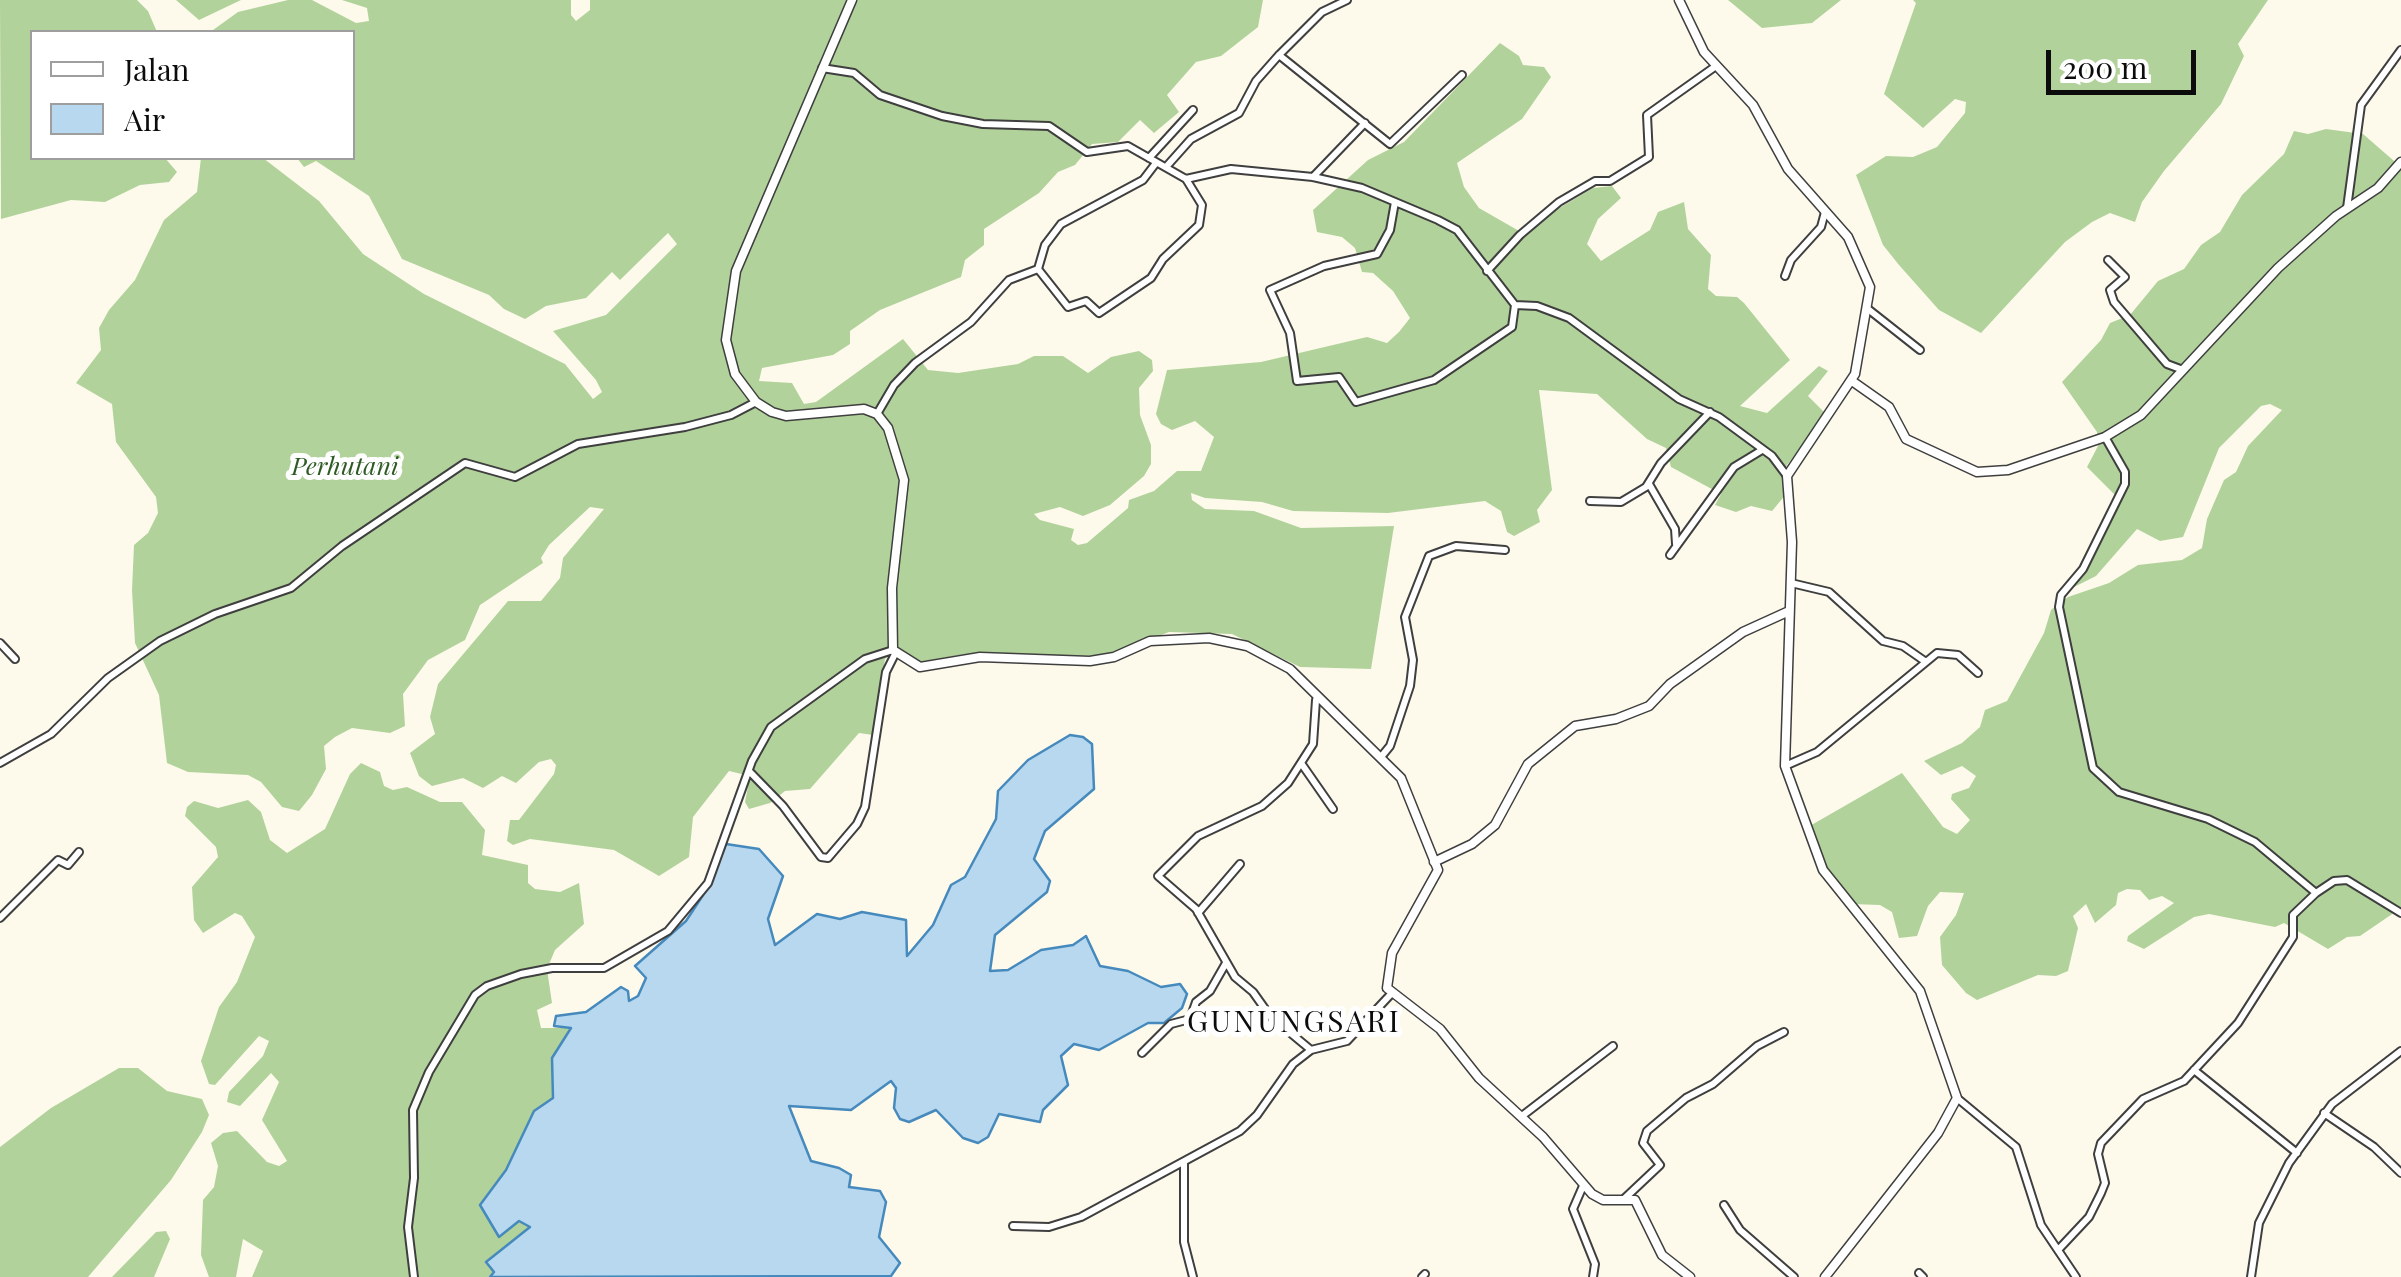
<!DOCTYPE html>
<html>
<head>
<meta charset="utf-8">
<style>
	body { margin:0 }
	#map { position:relative; width:2401px; height:1277px; overflow:hidden; background:#fdfaec; font-family:"Playfair Display",serif }
	canvas { display:block }
	.legend { position:absolute; left:30px; top:30px; width:325px; height:130px; box-sizing:border-box; background:#fff; border:2px solid #9e9e9e; margin:0; padding:12px 18px; list-style:none; font-size:30px; color:#0c0c0c }
	.legend li { display:flex; align-items:center; gap:20px; height:50px }
	.legend b { width:50px; border:2px solid #9e9e9e }
	.scale { position:absolute; left:2046px; top:50px; width:150px; height:45px; box-sizing:border-box; border:5px solid #0c0c0c; border-top:0; padding-left:12px; font-size:30px; line-height:35px; white-space:nowrap; color:#0c0c0c; -webkit-text-stroke:8px #fff; paint-order:stroke }
</style>
</head>
<body>
<div id="map">
<canvas width="2401" height="1277"></canvas>
<ul class="legend">
<li><b style="height:12px;background:#fff"></b>Jalan</li>
<li><b style="height:28px;background:#b7d8ee"></b>Air</li>
</ul>
<div class="scale">200 m</div>
</div>
<script>
const ctx = document.querySelector('canvas').getContext('2d');
ctx.lineJoin = 'round';
function fill(path, color) {
  ctx.fillStyle = color;
  ctx.fill(path, 'evenodd');
}
function poly(rows) {
  const path = new Path2D();
  for (const r of rows) {
    path.moveTo(r[0], r[1]);
    for (let i = 2; i < r.length; i += 2) path.lineTo(r[i], r[i + 1]);
  }
  return path;
}
function stroke(path, color, width, dash) {
  ctx.strokeStyle = color;
  ctx.lineWidth = width;
  ctx.lineCap = dash ? 'butt' : 'round';
  ctx.setLineDash(dash || []);
  ctx.stroke(path);
}
function drawText(font, color, halo, rows, align = 'center') {
  ctx.font = font + ' "Playfair Display",serif';
  ctx.lineWidth = 10;
  ctx.setLineDash([]);
  ctx.textBaseline = 'middle';
  ctx.strokeStyle = halo;
  ctx.fillStyle = color;
  for (const [text, x, y, turn = 0] of rows) {
    ctx.save();
    ctx.translate(x, y);
    ctx.rotate((+turn || 0) * Math.PI / 180);
    ctx.textAlign = isNaN(turn) ? turn : align;
    if (halo) ctx.strokeText(text, 0, 0);
    ctx.fillText(text, 0, 0);
    ctx.restore();
  }
}
fill(poly([
	[0,0,137,0,148,11,157,32,32,32,32,158,165,158,177,172,169,182,140,185,105,202,71,200,1,219],
	[176,0,241,0,199,20],
	[288,0,312,0,356,23,369,21,367,8,342,0,571,0,571,15,576,21,590,10,590,0,1263,0,1258,27,1221,56,1196,62,1167,95,1179,112,1154,133,1140,120,1118,142,1092,144,1075,165,1058,172,1039,193,984,229,984,245,965,260,961,277,880,310,850,331,850,344,833,355,762,368,759,381,792,383,804,404,816,402,903,339,928,370,958,373,1018,364,1034,356,1063,356,1088,373,1111,357,1139,351,1152,360,1153,371,1139,388,1140,415,1151,445,1151,464,1144,476,1110,505,1083,516,1060,507,1034,514,1040,520,1074,529,1071,540,1078,545,1087,543,1128,508,1129,500,1154,491,1177,471,1201,471,1214,437,1195,421,1172,430,1161,424,1156,414,1167,370,1261,362,1367,337,1387,343,1399,332,1410,318,1393,291,1373,273,1362,272,1355,248,1342,237,1317,232,1313,210,1368,160,1404,142,1500,43,1519,56,1523,65,1544,67,1551,77,1522,119,1457,163,1464,187,1479,208,1526,235,1546,216,1593,188,1612,186,1621,198,1598,219,1587,244,1601,261,1650,230,1658,212,1684,202,1688,229,1711,255,1708,289,1716,296,1737,297,1744,303,1790,360,1740,406,1767,413,1819,366,1828,371,1808,396,1827,415,1787,465,1782,475,1787,493,1772,511,1751,506,1736,512,1715,505,1721,494,1671,467,1666,448,1647,439,1597,394,1539,390,1552,490,1537,510,1540,522,1514,536,1507,532,1501,511,1485,501,1388,513,1293,511,1262,502,1205,498,1191,493,1192,500,1205,509,1254,511,1301,528,1394,526,1371,669,1300,667,1232,634,1169,632,1106,656,966,654,918,662,895,650,885,659,873,735,859,733,810,789,785,791,770,803,749,809,745,802,750,776,729,771,693,817,689,857,659,876,614,850,530,839,513,845,507,841,510,820,519,820,554,774,556,765,551,759,539,762,516,783,502,776,483,788,463,778,432,786,419,776,410,753,435,734,430,717,438,684,508,601,541,601,560,578,563,558,604,509,590,507,549,545,541,558,543,563,480,605,465,640,428,660,403,694,405,726,390,733,352,728,335,737,324,746,326,769,312,795,299,811,282,807,261,782,248,775,188,772,167,763,159,695,135,643,132,590,134,545,148,533,158,513,156,497,116,442,112,404,76,383,101,350,99,328,109,310,135,280,164,220,197,192,201,158,263,158,319,201,363,254,424,294,565,364,593,399,602,392,596,380,553,331,606,315,677,244,668,233,620,280,612,272,586,298,546,306,525,319,504,309,489,295,402,259,369,196,316,161,304,167,297,158,352,158,352,32,213,30,238,12],
	[1728,0,1841,0,1812,23,1762,28],
	[1913,0,2268,0,2238,44,2244,56,2221,104,2164,171,2142,202,2135,222,2110,213,2092,222,2065,242,1981,333,1939,310,1899,265,1883,245,1856,175,1886,156,1913,157,1937,147,1965,113,1966,102,1955,99,1923,128,1884,94,1916,3],
	[2326,129,2363,134,2401,167,2401,908,2360,936,2347,937,2328,949,2284,923,2275,927,2209,914,2194,917,2144,949,2127,941,2128,936,2174,903,2162,896,2149,900,2140,890,2127,889,2118,893,2116,905,2095,923,2086,904,2073,916,2078,928,2068,971,2056,976,2038,975,1977,1000,1966,993,1942,965,1940,937,1956,915,1964,893,1940,892,1928,906,1917,936,1899,938,1892,912,1880,905,1851,904,1827,873,1808,827,1902,773,1943,827,1957,834,1970,820,1951,799,1952,794,1969,788,1976,776,1962,766,1941,775,1924,761,1962,743,1980,727,1985,710,2007,701,2044,633,2051,610,2068,597,2109,583,2138,565,2182,560,2202,548,2207,519,2224,480,2236,472,2248,446,2282,410,2270,404,2261,406,2219,448,2183,537,2160,541,2137,529,2096,576,2068,590,2084,573,2120,500,2087,467,2098,446,2097,432,2062,382,2101,340,2110,323,2130,315,2158,281,2184,269,2201,245,2220,232,2242,195,2284,154,2294,131,2308,134],
	[361,763,380,772,384,786,393,790,407,787,440,802,462,802,485,830,482,855,528,865,528,883,535,889,560,892,579,883,584,924,555,950,547,969,552,1003,537,1010,541,1028,571,1028,552,1058,553,1098,534,1111,506,1170,480,1204,531,1227,487,1262,494,1272,490,1277,252,1277,263,1251,243,1239,236,1277,209,1277,201,1255,203,1200,214,1187,218,1166,211,1143,223,1133,237,1131,267,1162,279,1166,287,1161,262,1120,279,1082,271,1073,240,1106,227,1102,229,1092,263,1056,269,1041,259,1036,215,1085,209,1084,201,1061,219,1007,237,982,255,937,242,916,235,913,203,933,194,920,192,887,218,857,216,847,185,816,187,807,194,801,218,808,248,800,261,812,270,840,287,853,325,829,350,774],
	[119,1068,138,1068,167,1091,202,1099,209,1115,202,1132,171,1180,88,1277,0,1277,0,1147,51,1108],
	[166,1231,170,1239,154,1277,112,1277,156,1232]
]), '#b2d29b');
const water = poly([
	[1070,735,1083,737,1092,744,1094,789,1045,831,1034,859,1050,881,1047,892,995,935,990,971,1008,970,1041,950,1073,945,1086,936,1100,966,1128,971,1161,987,1180,984,1187,994,1182,1008,1164,1023,1148,1023,1099,1050,1074,1044,1061,1056,1068,1085,1043,1110,1040,1122,999,1114,988,1137,978,1143,963,1138,936,1110,909,1122,900,1119,894,1108,896,1088,891,1081,851,1110,789,1106,811,1161,839,1168,851,1175,849,1187,880,1191,886,1202,879,1237,900,1263,891,1276,490,1277,494,1272,486,1262,530,1227,519,1221,499,1237,480,1205,506,1170,534,1111,553,1098,552,1058,571,1028,554,1026,556,1016,586,1012,621,987,628,991,629,1001,638,996,646,978,635,966,686,921,709,886,726,844,759,849,783,876,768,919,775,945,817,914,840,919,862,912,906,920,907,956,933,925,951,885,965,877,996,819,998,791,1028,760,1070,735]
]);
fill(water, '#b7d8ee');
stroke(water, '#468abd', 2.5);
const minor = poly([
	[1279,55,1390,144,1462,75],
	[822,68,854,73,880,95,942,116,983,124,1049,126,1087,152,1128,146,1186,179,1231,169,1313,177,1362,188,1438,220,1457,230,1515,305,1537,306,1569,318,1679,399,1719,417,1772,456,1787,476],
	[1149,158,1193,110],
	[1166,167,1191,139,1239,113,1256,81,1279,55,1322,12,1347,0],
	[1313,177,1365,123],
	[1395,202,1390,230,1377,254,1324,266,1270,290,1290,333,1297,381,1339,377,1356,402,1434,380,1512,327,1515,305],
	[2347,208,2361,105,2401,50],
	[2108,260,2125,277,2110,290,2114,302,2167,364,2183,370],
	[1038,269,1068,307,1086,301,1099,313,1151,278,1163,259,1199,225,1202,205,1186,179],
	[1487,271,1520,235,1559,202,1595,181,1610,181,1649,157,1647,115,1716,66],
	[1785,276,1791,260,1821,227,1825,212],
	[1868,309,1920,350],
	[877,414,894,385,915,363,971,322,1009,280,1038,269,1045,245,1061,224,1143,180,1156,163],
	[2105,437,2125,472,2125,484,2083,569,2061,595,2059,607,2093,768,2119,792,2208,819,2255,842,2316,893,2334,881,2347,880,2401,913],
	[1649,484,1675,529,1676,544],
	[1590,501,1621,502,1646,487,1661,463,1710,412],
	[1670,555,1734,467,1762,450],
	[1791,583,1829,592,1883,641,1903,646,1926,662],
	[0,643,15,659],
	[1381,757,1390,746,1410,686,1413,660,1405,617,1429,556,1456,546,1505,550],
	[0,763,51,734,108,678,160,641,215,614,291,588,342,546,465,463,515,477,578,444,685,427,731,415,756,402],
	[1301,763,1333,809],
	[1785,766,1817,752,1937,653,1958,655,1978,673],
	[749,771,783,806,821,857,828,858,857,824,865,807,886,672,895,654],
	[1198,913,1240,864],
	[0,918,58,860,68,865,79,852],
	[1311,1050,1270,1016,1253,992,1235,977,1196,909,1158,876,1198,836,1262,806,1288,783,1313,744,1316,700],
	[1142,1053,1171,1024,1190,1019,1196,1002,1210,991,1226,963],
	[2194,1070,2297,1153],
	[1957,1098,2016,1147,2041,1225,2076,1277],
	[2324,1113,2374,1147,2401,1173],
	[1522,1116,1613,1046],
	[1184,1164,1184,1242,1193,1277],
	[1583,1186,1573,1209,1595,1264,1593,1277],
	[1625,1198,1660,1165,1643,1143,1647,1131,1686,1098,1713,1084,1757,1046,1784,1032],
	[1724,1205,1740,1230,1794,1277],
	[1013,1226,1049,1227,1081,1217,1240,1131,1257,1115,1293,1064,1311,1050,1347,1041,1391,994],
	[2058,1250,2089,1217,2101,1193,2105,1183,2098,1154,2101,1143,2143,1099,2184,1081,2238,1023,2293,937,2293,915,2316,893],
	[1919,1273,1923,1277],
	[414,1277,408,1227,414,1178,413,1110,429,1072,475,995,487,986,521,974,552,968,604,968,668,931,708,883,752,761,771,727,865,659,893,650],
	[1422,1277,1425,1274],
	[2251,1277,2259,1223,2289,1163,2332,1104,2401,1051]
]);
const tertiary = poly([
	[852,0,736,271,726,340,735,374,756,402,772,412,786,416,864,409,877,414,888,428,904,480,892,588,893,650,920,667,980,657,1090,661,1114,657,1150,641,1209,638,1247,646,1290,669,1401,778,1438,870,1392,953,1387,988,1440,1029,1479,1078,1543,1137,1592,1194,1603,1200,1635,1200,1662,1255,1690,1277],
	[1679,0,1704,52,1753,105,1788,169,1848,237,1870,287,1855,374,1787,476,1792,542,1785,766,1823,870,1920,991,1957,1098,1938,1133,1825,1277],
	[1852,381,1889,407,1906,439,1977,472,2008,470,2105,437,2141,415,2278,268,2336,216,2378,188,2401,162],
	[1434,862,1472,844,1495,825,1528,764,1575,726,1616,719,1649,706,1670,684,1743,632,1787,612]
]);
stroke(minor, '#3f3f3f', 10);
stroke(tertiary, '#3f3f3f', 11);
stroke(minor, '#fff', 6);
stroke(tertiary, '#fff', 8);
drawText('italic 25px', '#2e5b24', '#fff', [
	["Perhutani",345,467]
]);
ctx.letterSpacing = '2.5px';
drawText('30px', '#0c0c0c', '#fff', [
	["GUNUNGSARI",1294,1023]
]);
ctx.letterSpacing = '0px';
</script>
</body>
</html>
